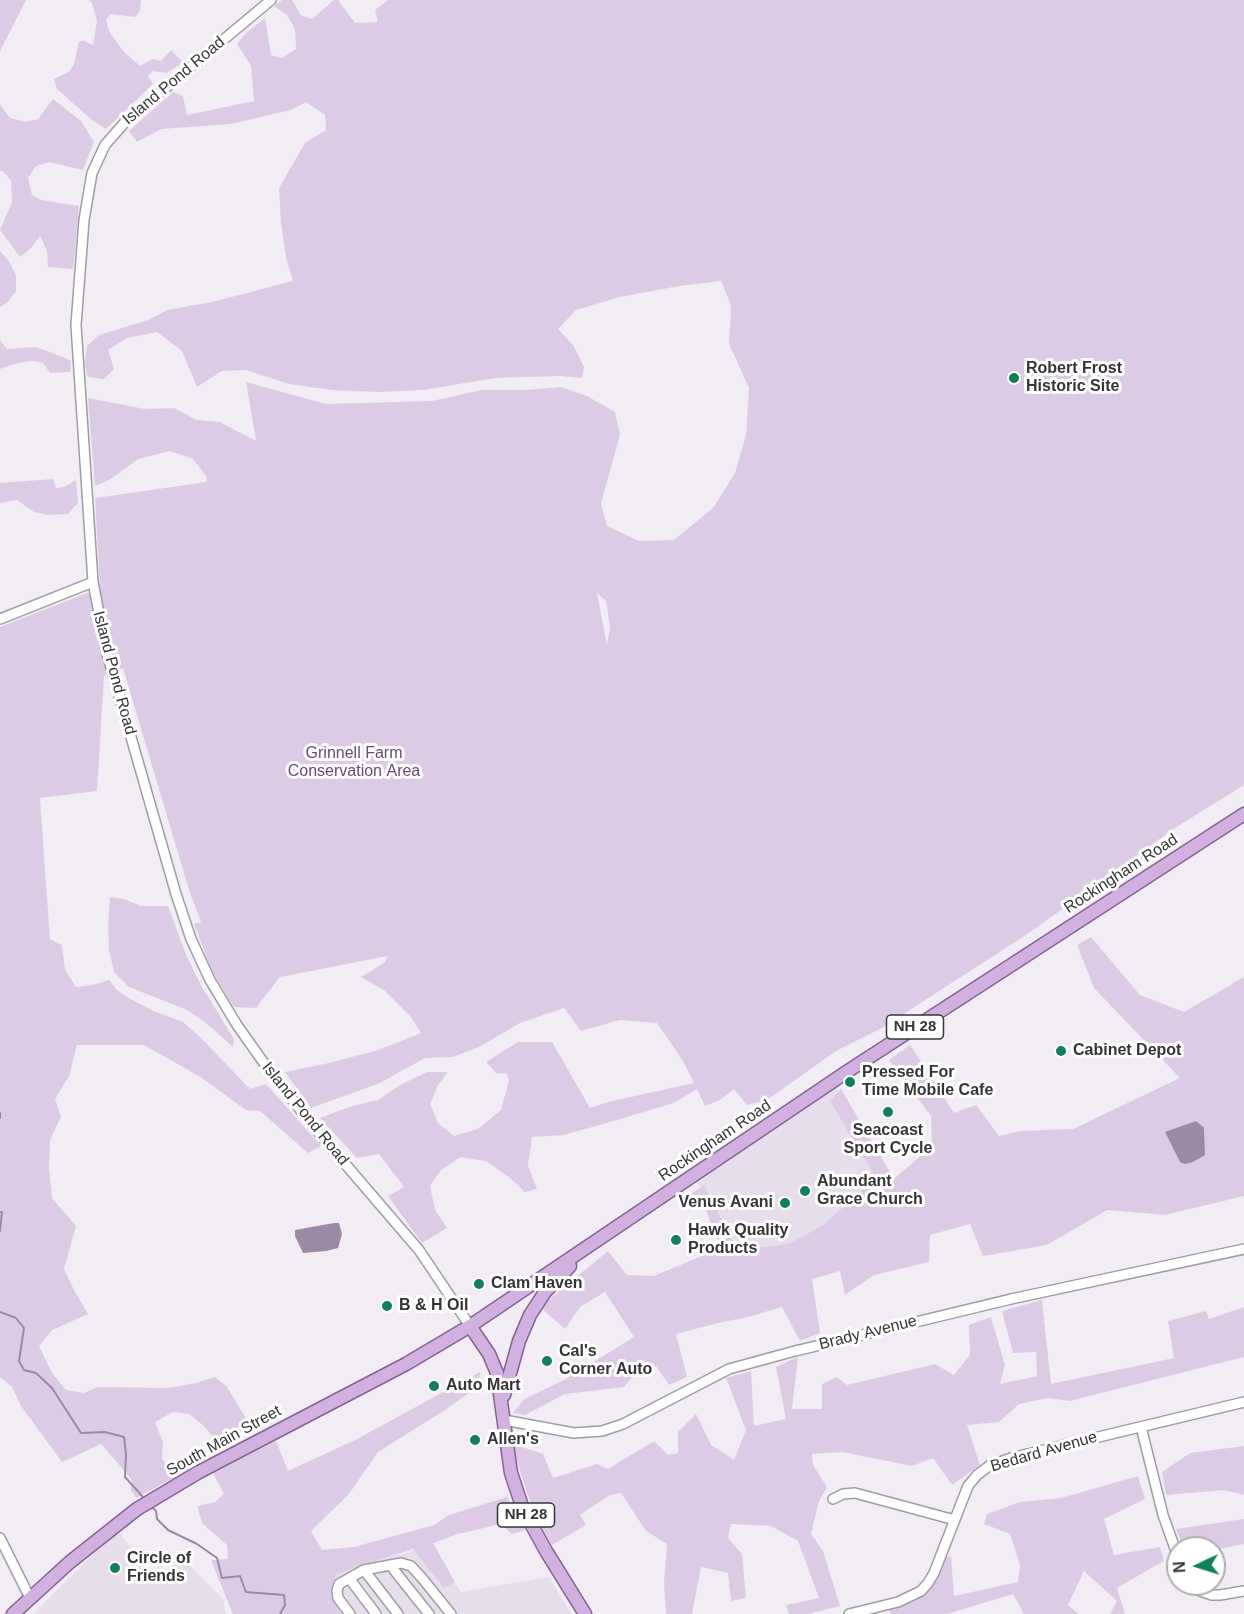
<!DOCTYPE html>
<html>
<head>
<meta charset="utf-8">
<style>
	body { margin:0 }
	#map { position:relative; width:1244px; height:1614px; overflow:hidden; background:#f2edf5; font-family:Helvetica,sans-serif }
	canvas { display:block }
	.north { position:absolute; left:1166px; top:1536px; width:60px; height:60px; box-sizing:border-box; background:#fff; border:2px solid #afaeaf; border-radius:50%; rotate:266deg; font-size:16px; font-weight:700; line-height:24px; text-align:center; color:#363437 }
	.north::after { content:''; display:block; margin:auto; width:21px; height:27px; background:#117f5b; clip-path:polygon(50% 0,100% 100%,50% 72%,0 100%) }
</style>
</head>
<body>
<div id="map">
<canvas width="1244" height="1614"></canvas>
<div class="north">N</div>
</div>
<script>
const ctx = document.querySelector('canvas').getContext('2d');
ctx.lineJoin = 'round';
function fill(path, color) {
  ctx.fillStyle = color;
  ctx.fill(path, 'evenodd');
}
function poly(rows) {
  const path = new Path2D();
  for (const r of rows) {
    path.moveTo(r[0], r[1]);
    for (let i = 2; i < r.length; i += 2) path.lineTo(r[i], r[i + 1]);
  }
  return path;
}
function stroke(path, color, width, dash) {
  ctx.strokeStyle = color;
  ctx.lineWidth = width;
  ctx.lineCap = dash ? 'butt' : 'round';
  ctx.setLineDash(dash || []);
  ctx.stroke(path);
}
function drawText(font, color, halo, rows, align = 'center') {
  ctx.font = font + ' Helvetica,sans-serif';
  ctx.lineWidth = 6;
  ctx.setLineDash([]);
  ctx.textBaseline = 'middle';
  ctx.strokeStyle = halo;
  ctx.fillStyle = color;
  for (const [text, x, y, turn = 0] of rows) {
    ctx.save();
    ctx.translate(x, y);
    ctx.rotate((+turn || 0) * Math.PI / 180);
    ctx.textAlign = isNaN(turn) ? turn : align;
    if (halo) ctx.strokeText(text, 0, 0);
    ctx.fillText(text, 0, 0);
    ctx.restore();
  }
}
fill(poly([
	[837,1087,905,1210,750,1289,697,1182],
	[117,1531,156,1576,183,1559,223,1599,226,1614,33,1614],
	[432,1546,461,1592,549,1577,571,1614,304,1614,293,1583]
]), '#e6deea');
fill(poly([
	[0,0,26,0,0,51],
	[89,0,141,0,140,11,135,17,110,14,106,20,110,33,124,52,140,66,153,59,161,61,171,50,183,62,167,73,153,71,148,76,153,84,106,129,93,121,57,89,54,79,69,72,74,64,79,41,84,41,93,45,97,21,92,3],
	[282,0,292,0,301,15,312,19,334,0,338,0,355,23,378,22,375,10,388,0,1244,0,1244,785,1175,828,1029,933,882,1028,836,1051,767,1100,747,1105,734,1089,720,1100,705,1106,697,1089,674,1103,600,1125,563,1135,532,1137,528,1166,537,1189,525,1192,510,1178,486,1161,460,1157,440,1171,430,1186,435,1210,447,1228,422,1243,388,1196,404,1187,379,1154,357,1158,320,1118,349,1107,378,1100,400,1085,427,1072,448,1072,438,1085,430,1104,438,1123,454,1136,478,1129,501,1110,509,1080,506,1073,497,1074,486,1062,518,1042,552,1042,590,1108,608,1102,694,1083,683,1061,657,1023,620,1020,581,1031,564,1008,520,1023,479,1047,453,1057,425,1058,380,1083,311,1108,285,1072,329,1063,378,1050,421,1033,410,1016,384,990,361,977,384,963,388,956,280,977,256,1008,234,1007,212,971,194,924,201,922,189,890,123,668,104,676,97,791,40,798,50,939,62,945,65,970,76,987,93,985,109,980,116,989,127,997,154,1011,183,1022,200,1037,250,1089,266,1084,321,1146,308,1153,260,1111,246,1110,199,1076,144,1045,77,1045,69,1076,55,1099,61,1117,50,1140,49,1168,52,1198,76,1226,64,1269,74,1290,88,1314,52,1330,39,1346,52,1373,66,1390,84,1393,98,1387,168,1388,196,1383,215,1377,227,1387,247,1420,240,1437,221,1446,204,1426,189,1414,173,1412,155,1422,163,1442,162,1459,179,1475,136,1498,131,1490,132,1481,128,1475,101,1444,62,1462,21,1406,12,1387,0,1377,0,627,100,588,95,498,206,482,207,477,193,459,170,451,138,459,111,479,95,486,88,398,145,409,174,408,197,420,220,422,256,441,246,382,326,404,432,401,482,390,527,390,561,387,587,396,615,412,620,435,601,503,607,526,639,541,674,540,714,507,735,473,746,435,749,388,729,344,731,305,721,281,679,286,620,297,576,310,558,329,573,345,584,367,582,378,560,376,495,378,423,390,377,392,332,390,289,384,246,370,222,371,197,387,182,351,157,332,127,338,108,350,114,369,104,379,88,377,85,364,87,346,99,335,148,320,167,310,212,302,293,281,286,258,281,223,279,188,305,143,326,130,325,115,306,102,291,110,231,124,161,129,137,142,129,131,173,92,183,96,187,115,254,101,251,66,237,44,246,33,265,18,271,55,282,58,296,49,295,29,287,15,274,6],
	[597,593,606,601,610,627,607,645],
	[53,99,81,121,94,142,83,170,49,162,36,166,28,178,32,195,41,200,79,206,73,269,48,267,47,251,40,236,31,248,20,257,0,230,12,202,11,181,3,171,0,171,0,105,10,118,26,122,38,119],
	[0,251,9,261,16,275,16,291,8,302,0,307],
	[0,340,7,349,36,347,68,359,71,361,70,372,50,373,43,363,33,361,18,363,0,369],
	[53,479,56,488,64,487,76,480,78,503,68,514,49,515,34,512,17,500,0,503,0,483],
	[110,897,124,899,141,906,168,906,186,955,202,987,234,1039,233,1047,206,1023,187,1010,129,987,114,972,109,950,108,925],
	[1091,937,1140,995,1184,1012,1244,977,1244,1196,1165,1215,1107,1210,1047,1245,983,1256,970,1224,930,1235,929,1262,874,1275,845,1295,840,1271,812,1279,820,1333,800,1341,782,1307,748,1317,718,1323,676,1334,687,1377,669,1385,656,1366,637,1371,624,1387,565,1394,525,1415,513,1413,524,1399,566,1379,634,1337,605,1292,580,1307,565,1329,540,1307,608,1251,627,1275,654,1276,721,1248,703,1203,689,1209,680,1201,704,1185,737,1250,788,1244,822,1226,876,1178,830,1101,841,1089,894,1179,932,1146,931,1116,889,1060,910,1045,954,1113,976,1105,999,1136,1021,1131,1073,1129,1180,1078,1094,988,1077,945],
	[1042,1300,1051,1384,1174,1358,1168,1321,1206,1311,1209,1319,1244,1307,1244,1357,1070,1401,1048,1398,1019,1404,999,1422,967,1425,980,1465,952,1485,933,1458,912,1466,842,1452,812,1454,813,1465,827,1487,819,1501,811,1534,823,1551,840,1606,808,1614,789,1614,786,1605,819,1598,798,1541,771,1526,731,1524,728,1538,742,1554,746,1598,731,1601,728,1573,701,1567,692,1614,666,1614,664,1582,667,1544,646,1531,621,1493,610,1495,580,1515,586,1525,552,1545,534,1512,521,1475,513,1444,543,1454,553,1478,597,1464,608,1469,654,1441,668,1455,678,1453,678,1432,696,1414,711,1445,734,1460,746,1430,726,1378,751,1371,754,1426,786,1419,776,1367,798,1357,792,1409,822,1409,822,1384,837,1377,847,1385,935,1364,954,1375,970,1355,969,1325,991,1317,1005,1365,1000,1384,1037,1376,1036,1352,1013,1353,1002,1311],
	[480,1372,479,1386,445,1410,378,1452,349,1494,311,1531,322,1550,354,1547,434,1525,449,1515,507,1497,526,1530,512,1534,501,1524,458,1534,433,1543,455,1582,444,1588,413,1549,336,1574,330,1592,340,1614,233,1614,211,1560,228,1559,227,1545,202,1523,197,1506,215,1502,224,1494,213,1473,276,1441,288,1471,357,1439],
	[1244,1446,1244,1495,1224,1490,1166,1495,1162,1472,1190,1453],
	[1138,1476,1145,1499,1104,1519,1114,1555,1160,1547,1164,1561,1117,1588,1125,1614,1110,1614,1117,1601,1084,1571,1068,1605,1079,1614,1024,1614,1013,1594,947,1614,890,1614,889,1609,932,1587,944,1556,951,1557,954,1596,1018,1582,1020,1565,1010,1534,984,1524,987,1514,1020,1502,1061,1498],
	[1244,1519,1244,1544,1214,1550,1214,1548,1183,1548,1176,1529]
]), '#ddcbe6');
fill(poly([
	[1196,1121,1204,1128,1205,1155,1193,1162,1185,1164,1180,1162,1165,1132],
	[334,1223,339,1223,342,1234,338,1248,326,1251,303,1253,295,1236,295,1230]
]), '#9c89a5');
stroke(poly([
	[0,1113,0,1118],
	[0,1212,2,1212,0,1231],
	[0,1312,16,1318,24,1328,19,1361,24,1370,36,1373,52,1388,81,1433,105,1432,124,1437,126,1455,125,1477,143,1497],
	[153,1508,156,1511,157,1519,168,1530,197,1544,217,1558,222,1578,240,1576,246,1592,284,1595,285,1605,280,1614]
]), '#9c89a5', 2);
const minor = poly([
	[271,0,126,121,105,145,92,173,84,220,76,325,93,582,106,650,176,894,191,939,210,980,237,1025,271,1073,322,1137,419,1250,470,1326],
	[0,619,93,582],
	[504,1420,574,1433,602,1431,623,1424,729,1369,795,1351,1011,1299,1244,1249],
	[1141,1427,1163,1515,1178,1557],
	[833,1499,843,1494,855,1493,955,1520],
	[0,1538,30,1598],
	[393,1565,394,1570,429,1614],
	[364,1570,398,1614],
	[349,1578,376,1614],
	[1193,1584,1200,1591,1212,1595,1220,1595,1244,1591],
	[350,1614,338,1598,337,1591,339,1584,364,1570,401,1563,411,1566,422,1578,451,1614],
	[849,1614,898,1602,921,1591,928,1583,934,1573,968,1486,977,1475,989,1466,1011,1458,1244,1402]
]);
const major = poly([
	[470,1326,489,1354,497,1373,511,1473,523,1509,546,1551,585,1614],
	[504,1395,519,1341,530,1315,545,1292,570,1266],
	[13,1614,70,1562,137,1509,199,1472,406,1364,470,1326,848,1071,1244,814]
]);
stroke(minor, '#a09ca3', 12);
stroke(major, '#856396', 15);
stroke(minor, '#fff', 9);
stroke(major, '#d0b1df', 12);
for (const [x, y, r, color] of [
	[1014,378,6,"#117f5b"],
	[1061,1051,6,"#117f5b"],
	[850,1082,6,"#117f5b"],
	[888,1112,6,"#117f5b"],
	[805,1191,6,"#117f5b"],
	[785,1203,6,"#117f5b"],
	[676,1240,6,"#117f5b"],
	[479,1284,6,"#117f5b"],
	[387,1306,6,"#117f5b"],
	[547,1361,6,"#117f5b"],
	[434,1386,6,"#117f5b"],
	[475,1440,6,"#117f5b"],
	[115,1568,6,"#117f5b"]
]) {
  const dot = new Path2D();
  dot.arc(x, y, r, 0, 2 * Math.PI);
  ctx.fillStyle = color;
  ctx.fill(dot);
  stroke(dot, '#fff', 2);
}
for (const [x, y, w] of [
	[915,1027,57],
	[526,1515,57]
]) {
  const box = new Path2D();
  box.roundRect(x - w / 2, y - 12, w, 24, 4.5);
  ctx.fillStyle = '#fff';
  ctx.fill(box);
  stroke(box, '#363437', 1.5);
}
drawText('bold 15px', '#363437', null, [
	["NH 28",915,1027],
	["NH 28",526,1515]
]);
drawText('16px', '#363437', '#fff', [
	["Island Pond Road",174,81,-40],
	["Island Pond Road",114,673,75],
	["Rockingham Road",1121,874,-33],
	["Island Pond Road",305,1114,51],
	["Rockingham Road",715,1141,-34],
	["Brady Avenue",868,1333,-14],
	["South Main Street",224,1441,-29],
	["Bedard Avenue",1044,1452,-16]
]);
drawText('bold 16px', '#363437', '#fff', [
	["Robert Frost",1026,369],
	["Historic Site",1026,387],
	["Cabinet Depot",1073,1051],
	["Pressed For",862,1073],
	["Time Mobile Cafe",862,1091],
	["Seacoast",888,1131,"center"],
	["Sport Cycle",888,1149,"center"],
	["Abundant",817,1182],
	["Grace Church",817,1200],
	["Venus Avani",773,1203,"right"],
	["Hawk Quality",688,1231],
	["Products",688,1249],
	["Clam Haven",491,1284],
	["B & H Oil",399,1306],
	["Cal's",559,1352],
	["Corner Auto",559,1370],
	["Auto Mart",446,1386],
	["Allen's",487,1440],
	["Circle of",127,1559],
	["Friends",127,1577]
], 'left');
drawText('16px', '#674a75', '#fff', [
	["Grinnell Farm",354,754],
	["Conservation Area",354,772]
]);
</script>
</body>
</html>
